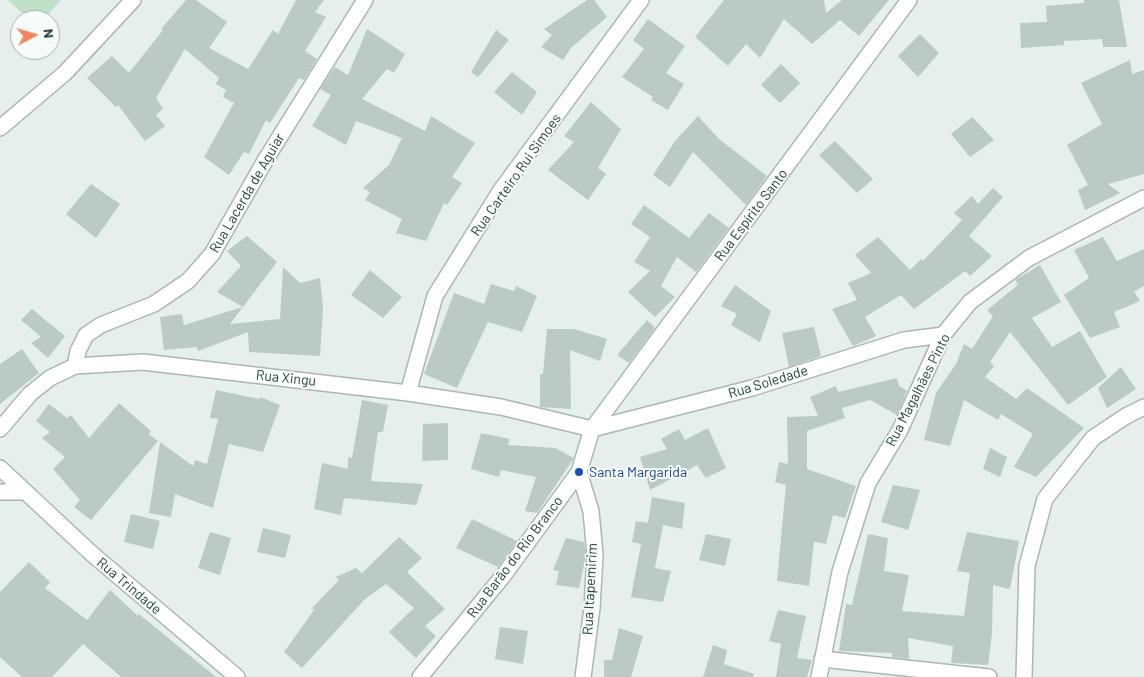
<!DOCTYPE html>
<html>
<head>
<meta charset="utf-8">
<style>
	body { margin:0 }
	#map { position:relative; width:1144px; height:677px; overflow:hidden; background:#e6efeb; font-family:Barlow,sans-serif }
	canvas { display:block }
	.north { position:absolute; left:10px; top:10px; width:50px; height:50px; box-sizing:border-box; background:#f7fbf9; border:1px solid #a3b1ad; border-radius:50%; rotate:84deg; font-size:14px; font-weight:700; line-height:20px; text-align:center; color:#24423a }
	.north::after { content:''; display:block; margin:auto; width:18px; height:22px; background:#f4845f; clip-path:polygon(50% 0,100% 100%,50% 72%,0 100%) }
</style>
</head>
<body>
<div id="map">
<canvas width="1144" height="677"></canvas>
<div class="north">N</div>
</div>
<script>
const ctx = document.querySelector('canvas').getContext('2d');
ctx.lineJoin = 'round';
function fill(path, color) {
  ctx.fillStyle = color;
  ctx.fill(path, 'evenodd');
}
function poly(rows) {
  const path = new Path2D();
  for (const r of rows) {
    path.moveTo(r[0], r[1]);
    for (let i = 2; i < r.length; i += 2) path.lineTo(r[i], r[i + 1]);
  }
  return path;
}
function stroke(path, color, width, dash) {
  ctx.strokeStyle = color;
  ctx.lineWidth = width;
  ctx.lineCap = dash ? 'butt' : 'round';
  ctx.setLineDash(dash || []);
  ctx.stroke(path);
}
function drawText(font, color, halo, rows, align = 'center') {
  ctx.font = font + ' Barlow,sans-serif';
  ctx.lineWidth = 4;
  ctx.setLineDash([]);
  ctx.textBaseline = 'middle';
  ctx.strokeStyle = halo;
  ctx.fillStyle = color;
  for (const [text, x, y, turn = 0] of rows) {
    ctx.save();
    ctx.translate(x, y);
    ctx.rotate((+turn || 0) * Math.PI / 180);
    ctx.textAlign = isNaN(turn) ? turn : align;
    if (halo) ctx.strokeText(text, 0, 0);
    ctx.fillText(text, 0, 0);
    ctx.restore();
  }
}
fill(poly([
	[8,0,61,0,43,20,30,20]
]), '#bfe0c8');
fill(poly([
	[186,0,196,0,227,22,209,48,248,69,273,30,278,34,296,0,324,0,315,12,326,17,305,51,317,59,304,80,299,78,270,123,266,120,249,154,244,152,229,175,204,157,234,103,223,97,226,90,216,84,219,78,185,49,156,98,163,109,156,115,165,126,145,141,118,105,116,107,87,78,112,56,129,73,163,30,161,29],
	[587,0,594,0,607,17,571,48,563,60,541,47,552,35,544,29],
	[724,0,824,0,826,13,842,0,889,0,859,36,840,20,812,44,784,19,760,58,746,44,728,66,695,37],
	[1084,0,1119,0,1127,47,1103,47,1102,39,1064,41,1064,45,1021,48,1020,23,1047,22,1046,6,1084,3],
	[648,19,685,46,666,73,684,84,668,110,651,100,653,97,622,77,644,49,633,40],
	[367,29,405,54,394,73,387,69,362,99,425,131,431,116,475,143,452,177,462,183,447,205,444,203,426,241,396,233,402,219,365,200,370,192,363,188,389,165,402,138,356,121,346,145,312,126,331,95,320,89,335,67,348,75],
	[496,30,509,40,478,77,471,72],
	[920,34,939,53,918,77,898,56],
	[1130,60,1132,74,1144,70,1144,174,1108,184,1120,193,1085,210,1078,190,1088,185,1067,145,1102,124,1081,83],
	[781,64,800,83,780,103,761,85],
	[512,72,537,92,522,115,494,92],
	[591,102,621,129,598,168,606,174,588,200,548,170,574,142,564,136],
	[698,116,719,139,767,176,746,205,693,152,670,187,653,175,675,141],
	[972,117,994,140,970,157,951,134],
	[835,141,873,179,857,193,819,155],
	[91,184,120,204,96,238,66,214],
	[993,188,1003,197,969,236,992,256,970,276,965,271,914,309,901,295,865,317,876,336,853,346,832,309,857,300,848,283,871,273,855,255,878,237,910,270,921,259,923,261,962,220,954,213,972,196,978,204],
	[644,205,689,238,709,213,729,228,696,272,677,257,661,286,675,297,655,317,628,292,650,271,634,262,650,237,631,224],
	[247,236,277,262,243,307,217,292,241,266,227,251],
	[1103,237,1117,261,1144,249,1144,286,1134,292,1140,301,1114,312,1120,327,1090,338,1064,295,1089,278,1074,250],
	[1040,265,1061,302,1032,318,1052,347,1080,331,1107,377,1068,405,1010,332,990,362,994,366,985,377,1016,399,1027,388,1084,428,1036,477,1014,467,1033,434,1001,414,998,420,964,400,950,446,924,440,936,393,956,364,964,344,972,349,993,316,987,310,1018,285,1015,280],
	[283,267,300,283,320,278,323,308,320,356,249,352,248,332,198,351,197,347,164,350,160,317,182,314,184,325,243,307,230,324,280,319],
	[370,270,402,297,383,318,351,295],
	[491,284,514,291,516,286,537,296,522,332,488,322,457,388,424,374,454,293,484,304],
	[735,285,771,311,760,342,731,325,737,314,721,306],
	[32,309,65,336,48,358,31,343,41,337,21,320],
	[647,320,655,328,629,363,617,355],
	[814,327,821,356,789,367,782,333],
	[547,329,574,329,607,339,600,361,570,350,571,409,540,407,540,374,543,374],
	[22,349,39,373,0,404,0,364],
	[1121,367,1136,389,1107,408,1098,388],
	[897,378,899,386,907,391,897,415,870,400,842,408,845,418,807,431,807,469,856,486,845,518,833,515,826,544,814,542,809,586,777,581,786,485,775,482,779,462,788,464,787,417,818,416,810,397,836,386,838,392],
	[216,390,259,399,260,397,280,405,263,452,229,444,213,508,175,494,171,517,149,513,160,442,193,466,195,460,207,464,218,419,210,418],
	[362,400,388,405,383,432,378,432,371,481,423,484,416,505,344,498,341,515,314,509,322,463,348,469,348,457,352,458],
	[119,403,151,431,149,434,158,441,91,520,74,507,80,500,53,469,65,457,42,438,50,432,36,421,49,404,67,418,71,415,89,438],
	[448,423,448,460,422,461,423,424],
	[708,428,726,468,706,478,697,465,650,490,640,457,667,449,661,439,679,429,685,440],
	[481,433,510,439,508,445,555,448,574,458,537,513,525,511,536,477,501,470,499,477,471,469],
	[990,448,1007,457,1000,477,983,469],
	[893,485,920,490,908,530,881,522],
	[652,497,685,503,682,529,663,525,655,568,671,571,663,602,631,597,641,544,632,542,636,521,648,523],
	[131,514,160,521,153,549,124,542],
	[472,519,517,541,498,567,456,548],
	[263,528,291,535,285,558,257,552],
	[210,532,231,538,220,575,198,568],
	[967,532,1019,541,1010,589,993,585,992,634,988,665,951,663,953,646,908,638,909,659,892,657,892,653,839,651,846,604,852,605,868,534,888,538,884,571,909,575,902,611,964,616,970,573,957,571],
	[706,534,731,539,725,566,699,560],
	[399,537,422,558,407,572,445,609,425,626,436,636,416,658,389,632,414,608,386,584,365,599,302,668,284,652,314,610,312,608,339,580,336,577,356,568,362,573],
	[566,538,584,542,586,555,579,588,556,585,559,571,553,570],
	[29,562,50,582,45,588,87,620,110,590,138,616,139,614,216,677,121,677,83,644,52,677,22,677,0,657,0,592],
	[778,610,806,616,797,658,812,660,807,677,776,677,781,644,769,641],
	[500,627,528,631,523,664,495,659],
	[619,628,643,636,631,677,604,677,604,660,612,660],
	[713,645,727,650,724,664,754,674,753,677,703,677]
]), '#bbcac4');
const minor = poly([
	[0,128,65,73,133,0],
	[75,366,78,351,86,335,101,325,154,304,188,281,212,254,266,159,365,0],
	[408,393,435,296,501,190,641,0],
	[0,429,30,394,50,378,75,366,143,362,408,393,501,407,592,429,752,388,904,340,943,335],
	[0,468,91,553,237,677],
	[579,472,591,511,595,555,592,608,583,677],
	[0,492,24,492],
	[822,659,989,677],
	[420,677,503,576,579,472,592,429,909,0],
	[819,677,840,572,868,483,900,430,943,335,970,302,1029,258,1144,198],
	[1024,677,1027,566,1045,499,1093,438,1126,416,1144,407]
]);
stroke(minor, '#a8b8b2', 18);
stroke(minor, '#fff', 15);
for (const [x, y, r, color] of [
	[579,472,5,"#1a4fb4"]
]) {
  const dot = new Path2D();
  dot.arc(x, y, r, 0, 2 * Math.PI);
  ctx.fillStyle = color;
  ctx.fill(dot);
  stroke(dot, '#f7fbf9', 2);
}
drawText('14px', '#24423a', '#f7fbf9', [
	["Rua Carteiro Rui Simoes",516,175,-55],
	["Rua Lacerda de Aguiar",247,193,-60],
	["Rua Espírito Santo",751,215,-53],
	["Rua Xingu",286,378,6],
	["Rua Soledade",768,382,-17],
	["Rua Magalhães Pinto",918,390,-63],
	["Rua Barão do Rio Branco",515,557,-53],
	["Rua Trindade",129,586,40],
	["Rua Itapemirim",590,589,-87]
]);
drawText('14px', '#164399', '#f7fbf9', [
	["Santa Margarida",589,472]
], 'left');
</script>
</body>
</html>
